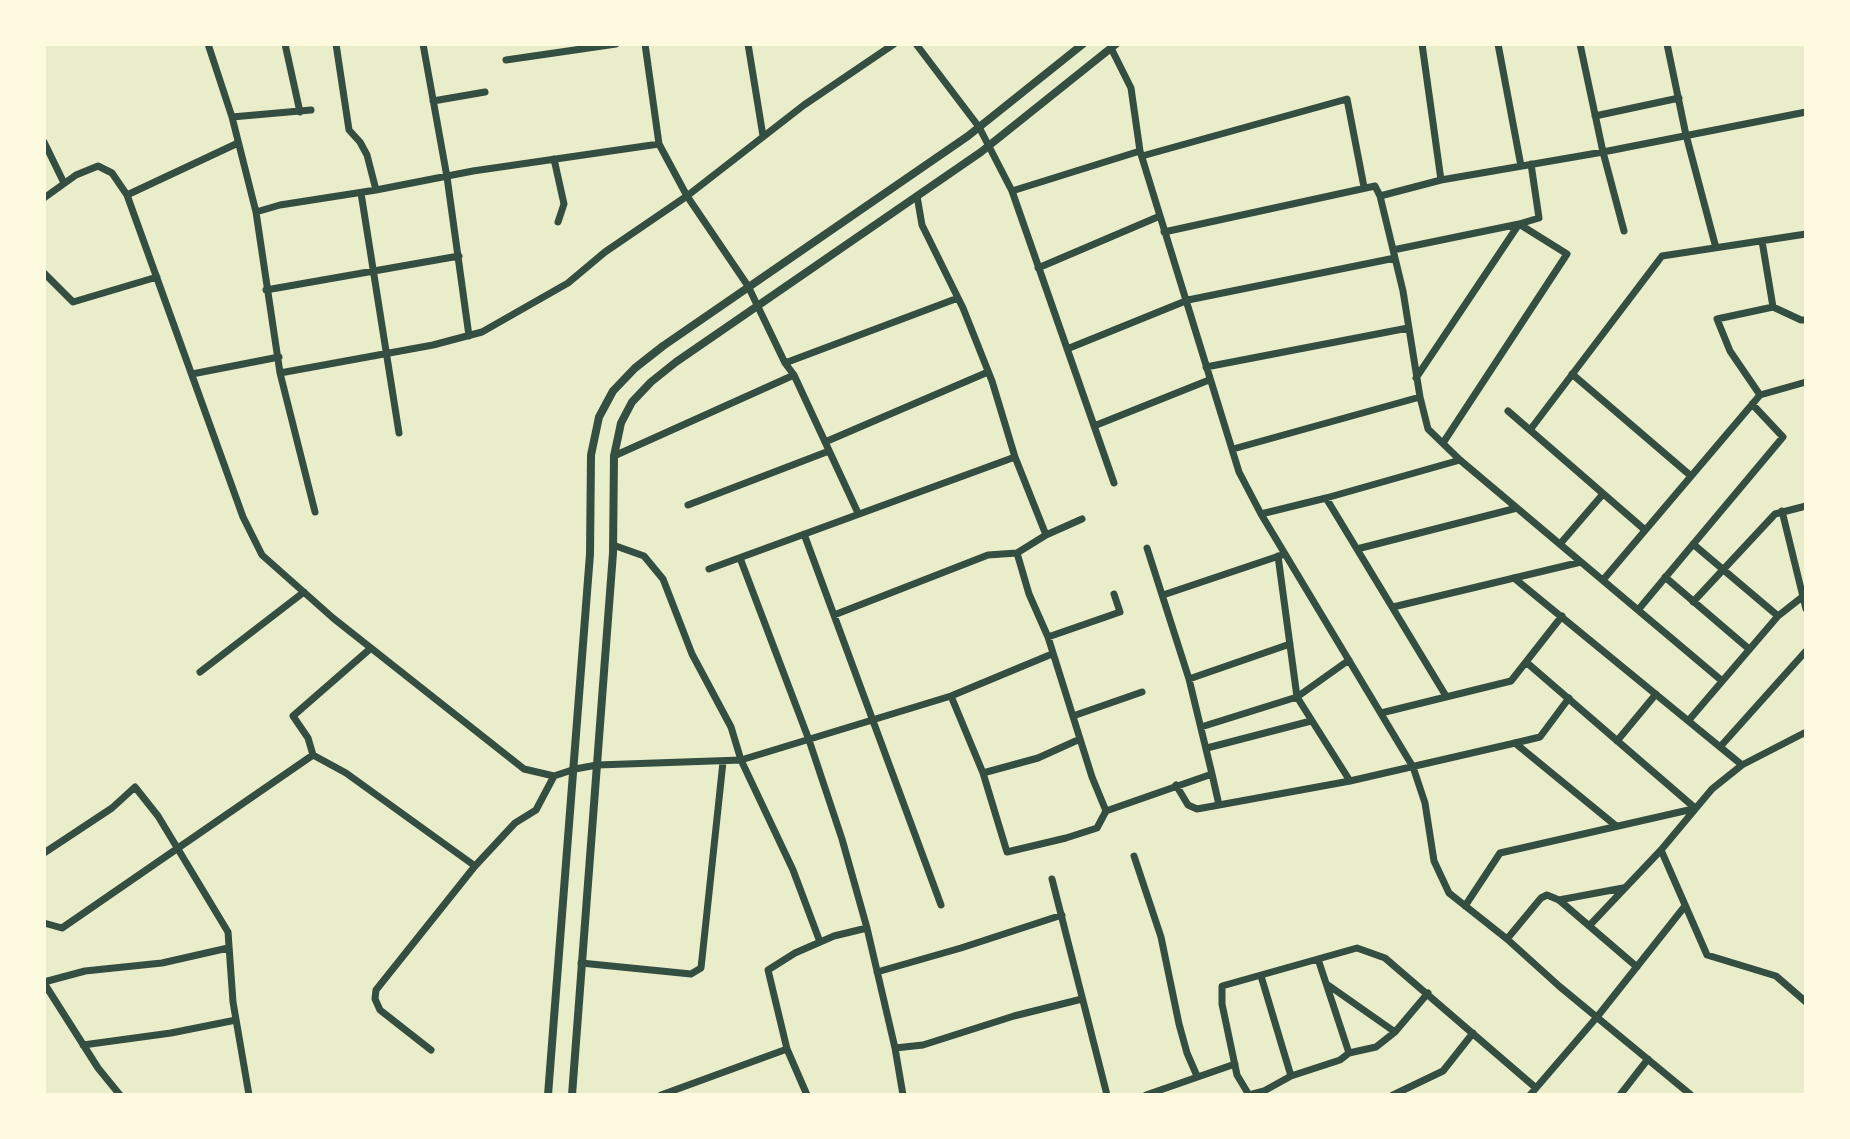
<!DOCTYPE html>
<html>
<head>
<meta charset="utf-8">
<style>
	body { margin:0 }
	#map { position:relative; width:1850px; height:1139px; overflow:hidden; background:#e9edc9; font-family:"Nunito Sans",sans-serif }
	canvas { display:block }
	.frame { position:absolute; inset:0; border:46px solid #fefae0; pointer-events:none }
</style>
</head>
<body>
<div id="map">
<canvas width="1850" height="1139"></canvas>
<div class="frame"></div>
</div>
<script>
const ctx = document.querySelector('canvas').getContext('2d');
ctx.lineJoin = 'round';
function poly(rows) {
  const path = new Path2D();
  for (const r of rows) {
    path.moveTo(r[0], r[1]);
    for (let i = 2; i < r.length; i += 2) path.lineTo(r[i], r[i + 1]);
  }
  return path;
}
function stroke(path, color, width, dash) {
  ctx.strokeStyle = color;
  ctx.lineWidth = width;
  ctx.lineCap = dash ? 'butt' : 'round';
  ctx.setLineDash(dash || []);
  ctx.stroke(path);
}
stroke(poly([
	[208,44,232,117,256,212,280,373,315,512],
	[285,44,300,112],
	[336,44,349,130,360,142,367,155,376,190],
	[423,44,447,177,469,336],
	[645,44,659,144],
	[748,44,763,136],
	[916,44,979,127,1012,191,1114,483],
	[1422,44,1441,180],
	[1498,44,1521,166],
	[1580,44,1603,152,1624,231],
	[1667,44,1686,135,1716,248],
	[1111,48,1131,88,1140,151,1239,472,1261,514,1413,767,1425,803,1434,861,1449,893,1507,939,1559,986,1691,1095],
	[506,60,616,44],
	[433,101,485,92],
	[1595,116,1679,98],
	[232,117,311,110],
	[44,142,64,183],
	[238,143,127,195,243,517,262,555,333,618,524,769,554,776,575,769,597,765,741,760,951,696,1052,654],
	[1142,156,1347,99,1364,187],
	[554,159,564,204,558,222],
	[1012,191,1140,151],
	[361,193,399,433],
	[917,196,922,225,963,308,992,381,1015,457,1046,535,1017,553,1029,594,1048,637,1092,777,1106,811,1097,828,1066,838,1007,852,983,773,951,696],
	[1380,196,1441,180,1603,152,1806,112],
	[44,198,76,175,98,166,112,173,127,195],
	[256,212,280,205,376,190,473,171,659,144,687,196,804,105,894,44],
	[1164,232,1375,186,1380,196,1403,291,1420,397,1428,429,1460,460,1721,680],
	[1762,241,1773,307],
	[1393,250,1519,224,1567,254,1443,443],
	[1038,268,1160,216],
	[44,273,73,302,157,277],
	[266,290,459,256],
	[1067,349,1188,300,1395,258],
	[785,363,958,298],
	[1206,367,1408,328],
	[280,373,433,345,482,332,568,283,605,252,687,196,748,286,785,363,794,375,858,513],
	[192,374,279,357],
	[1572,374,1691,476],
	[1416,378,1519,224,1539,218,1531,164],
	[1760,395,1806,382],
	[1508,411,1645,530],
	[1094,426,1209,380],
	[1530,430,1662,256,1806,234],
	[825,442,988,372],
	[1233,449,1420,397],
	[614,456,794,375],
	[1326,498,1446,696],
	[688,505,829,451],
	[1782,511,1806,609],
	[1261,514,1326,498,1460,460],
	[804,534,941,905],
	[1046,535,1082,519],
	[1560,544,1603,494],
	[1693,544,1778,616],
	[613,545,644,556,663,579,692,654,731,727,741,760,793,870,820,942],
	[1147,548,1189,679,1212,774],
	[1357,549,1517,508],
	[1278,556,1297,697,1350,781],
	[740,558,809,740,842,839,867,928,895,1048,903,1095],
	[709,569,1015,457],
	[1665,577,1749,649],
	[1514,578,1742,765],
	[1603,580,1760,395,1730,351,1717,319,1773,307,1801,320,1806,320],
	[1163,595,1282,555],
	[1693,602,1775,514,1806,506],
	[1393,607,1581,562],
	[1638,610,1783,437,1752,404],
	[834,615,988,555,1017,553],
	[1048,637,1120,612,1114,594],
	[371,648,293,716,308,738,313,755,346,773,475,866],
	[1526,662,1695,808],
	[200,672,304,592],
	[1189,679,1290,644],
	[1381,713,1511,681,1562,616],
	[1073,716,1142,692],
	[1689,720,1778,616,1806,594],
	[1201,727,1297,697,1349,660],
	[1617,741,1656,694],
	[1515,743,1615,825],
	[1720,747,1806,651],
	[1207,748,1311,721],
	[983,773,1038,758,1080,739],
	[1176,785,1188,805,1197,809,1219,805],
	[1106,811,1212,774,1219,805,1350,781,1515,743,1540,737,1569,698],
	[1661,850,1707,955,1776,976,1806,1002],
	[44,853,112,808,135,787,158,816,228,932,233,1002,249,1095],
	[1134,856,1161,937,1179,1024,1187,1053,1197,1076],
	[1052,879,1107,1095],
	[1559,900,1623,888],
	[1465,906,1500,853,1693,809],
	[44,923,62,928,313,755],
	[1589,926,1661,850,1712,789,1742,765,1806,732],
	[1507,939,1541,898,1547,895,1559,900,1637,967],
	[1318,959,1349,1053],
	[581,963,691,974,701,968,723,762],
	[877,972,961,948,1062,915],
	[1261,976,1291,1076],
	[44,982,85,971,162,963,228,948],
	[44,983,98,1068,120,1095],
	[1328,985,1395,1032],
	[83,1045,171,1033,236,1020],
	[895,1048,923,1045,1014,1016,1082,999],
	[431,1050,380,1010,375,999,376,990,475,866,515,823,536,810,554,776],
	[661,1095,787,1049],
	[807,1095,787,1049,768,970,795,953,834,936,867,928],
	[1146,1095,1235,1064],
	[1249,1095,1237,1075,1222,1004,1222,986,1357,948,1385,958,1536,1088],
	[1249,1095,1264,1091,1291,1076,1340,1060,1349,1053,1376,1047,1395,1032,1428,993],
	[1393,1095,1443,1071,1473,1033],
	[1530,1095,1597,1017,1685,906],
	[1620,1095,1648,1059]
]), '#344e41', 7);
stroke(poly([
	[548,1095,590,554,591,455,599,417,613,391,635,368,663,346,968,136,1083,44],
	[572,1095,613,553,614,456,621,423,632,402,651,382,676,362,981,152,1116,44]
]), '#344e41', 8);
</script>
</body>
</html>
